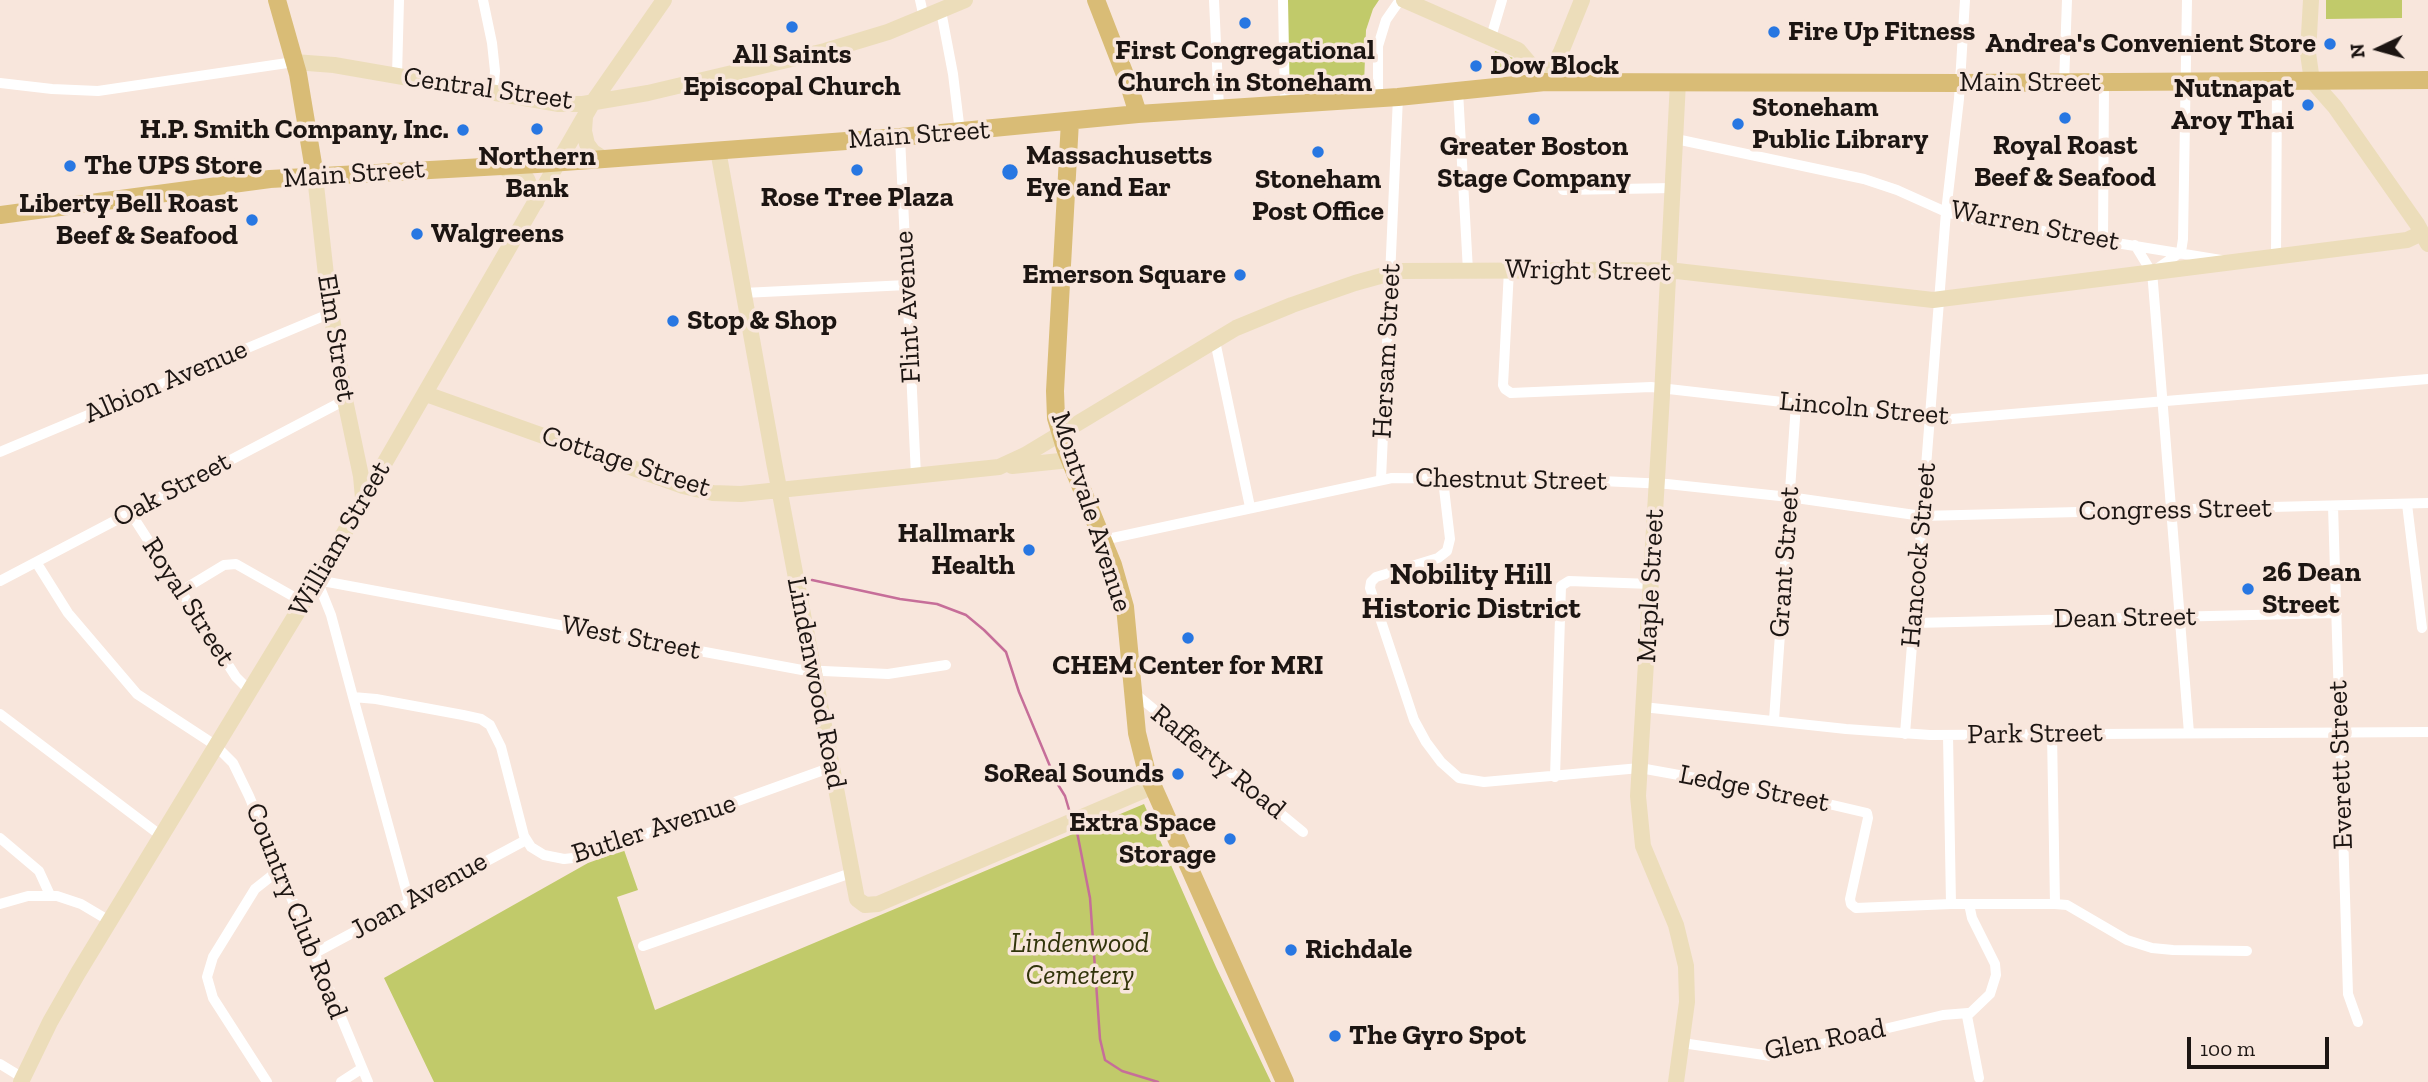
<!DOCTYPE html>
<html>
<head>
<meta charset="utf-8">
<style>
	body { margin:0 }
	#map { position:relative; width:2428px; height:1082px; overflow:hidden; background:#f8e6dc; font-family:"Zilla Slab",serif }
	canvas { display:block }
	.north { position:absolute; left:2344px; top:14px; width:70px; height:70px; -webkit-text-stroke:5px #f8e6dc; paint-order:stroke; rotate:265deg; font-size:19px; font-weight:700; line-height:28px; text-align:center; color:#1c1512 }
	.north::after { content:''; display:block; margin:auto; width:24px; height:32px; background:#1c1512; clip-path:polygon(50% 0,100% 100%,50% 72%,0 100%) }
	.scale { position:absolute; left:2187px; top:1037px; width:142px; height:32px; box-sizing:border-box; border:4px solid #1c1512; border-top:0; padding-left:9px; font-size:21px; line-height:24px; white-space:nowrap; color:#1c1512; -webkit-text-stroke:5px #f8e6dc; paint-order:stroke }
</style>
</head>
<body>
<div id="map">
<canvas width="2428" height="1082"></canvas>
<div class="north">N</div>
<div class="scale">100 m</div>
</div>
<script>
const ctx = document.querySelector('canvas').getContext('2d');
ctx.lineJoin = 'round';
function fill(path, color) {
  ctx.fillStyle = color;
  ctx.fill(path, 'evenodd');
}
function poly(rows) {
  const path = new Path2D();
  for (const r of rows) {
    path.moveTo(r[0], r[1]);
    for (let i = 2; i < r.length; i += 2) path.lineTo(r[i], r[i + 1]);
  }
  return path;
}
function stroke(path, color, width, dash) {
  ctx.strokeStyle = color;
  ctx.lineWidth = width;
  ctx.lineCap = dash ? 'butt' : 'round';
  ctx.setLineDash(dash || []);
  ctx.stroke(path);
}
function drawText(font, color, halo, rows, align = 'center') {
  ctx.font = font + ' "Zilla Slab",serif';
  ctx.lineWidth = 7;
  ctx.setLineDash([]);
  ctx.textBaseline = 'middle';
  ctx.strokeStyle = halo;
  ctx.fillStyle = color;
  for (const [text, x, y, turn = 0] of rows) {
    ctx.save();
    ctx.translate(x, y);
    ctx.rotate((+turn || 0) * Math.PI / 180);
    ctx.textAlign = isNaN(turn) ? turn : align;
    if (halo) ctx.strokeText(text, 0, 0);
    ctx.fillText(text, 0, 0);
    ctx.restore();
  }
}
fill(poly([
	[1288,0,1379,0,1373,9,1366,30,1364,85,1287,90],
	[2326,0,2402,0,2402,18,2326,19],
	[1495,51,1513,58,1514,63,1512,68,1503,72,1492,72],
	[1144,804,1216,967,1271,1082,434,1082,384,978,588,863,624,850,638,890,617,897,655,1010]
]), '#c1ca6a');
stroke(poly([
	[812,580,900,599,937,604,966,615,984,630,1006,652,1019,692,1057,783,1065,796,1070,813],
	[1077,832,1090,898,1100,1039,1105,1060,1122,1071,1158,1082]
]), '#c66e99', 2.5);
stroke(poly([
	[483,0,492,43,495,71,493,93],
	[920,0,924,18],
	[1214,0,1219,108],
	[1283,0,1285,104],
	[941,11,953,74,960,132],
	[1491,37,1502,0],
	[397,76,399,0],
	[0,83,52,89,98,91,294,62],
	[2064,83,2067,0],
	[1458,91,1468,271],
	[1378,98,1378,46,1386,20,1400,0],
	[900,137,916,476],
	[1676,139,1864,179,1897,190,1946,212,1975,220,2221,260],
	[1563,190,1673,188],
	[2103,239,2104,83],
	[2135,245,2152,273,2153,283,2189,733],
	[2276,258,2277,81],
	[1509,270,1503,385,1505,389,1511,393,1651,387,1940,420,2428,379],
	[2155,270,2181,252,2183,239,2187,0],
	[743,293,907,285],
	[1215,341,1250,507],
	[0,452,331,313],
	[1381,479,1398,97],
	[1443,480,1450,539,1447,551,1438,558,1376,577,1371,582,1370,588,1414,720,1426,742,1441,762,1459,778,1484,782,1640,768,1790,795,1867,813,1868,818,1850,899,1851,904,1856,908,1951,904,2055,904,2052,734],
	[2407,504,2422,628],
	[2333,506,2348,994,2358,1022],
	[130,512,236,677,249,690],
	[1103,540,1392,478,1579,480,1667,484,1789,497,1922,516,2428,503],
	[36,562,68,613,137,694,215,745,233,763,249,796,368,1082],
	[317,580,331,615,353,697,376,699,463,715,481,719,490,725,501,747,524,836,531,847,544,855,564,859,582,857,832,767],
	[317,580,802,670,888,674,946,665],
	[0,581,345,400],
	[181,591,224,565,236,564,303,602],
	[1914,623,2337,613],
	[1133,692,1303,832],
	[353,697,409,901],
	[1643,707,1846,729,1930,735,2428,732],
	[0,714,160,835],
	[1774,720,1796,404],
	[1905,734,1946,212,1959,99,1965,0],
	[1948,735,1951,904],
	[1555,777,1561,586,1569,581,1651,584],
	[0,838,39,871,50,895],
	[0,904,28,896,57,896,81,904,108,920],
	[1969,904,1972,918,1995,964,1996,975,1990,994,1967,1016,1979,1078],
	[2055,904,2067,905,2127,940,2152,948,2173,950,2247,951],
	[643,946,851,873],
	[313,954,526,840],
	[1682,1043,1771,1056,1943,1015,1968,1013],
	[0,1064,23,1078],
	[267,1082,213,998,207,977,213,957,255,889,279,870],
	[341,1082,361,1069]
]), '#fff', 10);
stroke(poly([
	[1404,0,1518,50,1545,82,1561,52,1582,0],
	[2311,0,2308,53,2312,81,2335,107,2417,224,2428,244],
	[294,62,334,65,559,104,583,104,648,93,825,51,888,32,965,0],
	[585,117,584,131,587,144,593,152,604,159],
	[718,150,774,462,857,899,865,905,878,904,1152,787],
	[502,167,527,179,536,202],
	[315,176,328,293,345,400,361,476,363,498],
	[426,394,683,486,713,493,741,494,999,467,1025,455,1236,328,1292,305,1355,283,1398,271,1668,270,1933,300,2407,240,2422,233],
	[1012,466,1070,460],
	[21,1082,50,1022,78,973,317,580,593,102,664,0],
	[1676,1082,1687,1002,1686,966,1676,925,1643,846,1638,796,1662,395,1678,82]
]), '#ecddba', 16);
stroke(poly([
	[277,0,298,74,315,176],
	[1096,0,1129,85,1138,114],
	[1070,121,1055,391,1056,418,1065,448,1113,565,1125,607,1137,733,1147,773,1285,1082],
	[0,215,270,179,537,164,900,137,1138,114,1398,97,1545,82,1960,83,2428,80]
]), '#d9bc76', 18);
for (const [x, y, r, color] of [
	[1245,23,7,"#2877e2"],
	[792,27,7,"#2877e2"],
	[1774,32,7,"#2877e2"],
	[2330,44,7,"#2877e2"],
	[1476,66,7,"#2877e2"],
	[2308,105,7,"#2877e2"],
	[2065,118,7,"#2877e2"],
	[1534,119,7,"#2877e2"],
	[1738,124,7,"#2877e2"],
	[537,129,7,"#2877e2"],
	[463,130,7,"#2877e2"],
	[1318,152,7,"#2877e2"],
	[70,166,7,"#2877e2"],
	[857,170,7,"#2877e2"],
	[1010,172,9,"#2877e2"],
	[252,220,7,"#2877e2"],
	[417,234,7,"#2877e2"],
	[1240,275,7,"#2877e2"],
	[673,321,7,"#2877e2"],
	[1029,550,7,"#2877e2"],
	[2248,589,7,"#2877e2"],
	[1188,638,7,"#2877e2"],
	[1178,774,7,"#2877e2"],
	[1230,839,7,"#2877e2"],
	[1291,950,7,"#2877e2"],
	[1335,1036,7,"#2877e2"]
]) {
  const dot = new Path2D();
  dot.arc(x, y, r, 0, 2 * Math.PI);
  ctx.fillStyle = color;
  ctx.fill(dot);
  stroke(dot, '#f8e6dc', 2.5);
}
drawText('bold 28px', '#1c1512', '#f8e6dc', [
	["Fire Up Fitness",1788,32],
	["Andrea's Convenient Store",2316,44,"right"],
	["First Congregational",1245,51,"center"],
	["Church in Stoneham",1245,83,"center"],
	["All Saints",792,55,"center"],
	["Episcopal Church",792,87,"center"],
	["Dow Block",1490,66],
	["Nutnapat",2294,89,"right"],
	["Aroy Thai",2294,121,"right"],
	["Stoneham",1752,108],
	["Public Library",1752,140],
	["H.P. Smith Company, Inc.",449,130,"right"],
	["Royal Roast",2065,146,"center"],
	["Beef & Seafood",2065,178,"center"],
	["Greater Boston",1534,147,"center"],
	["Stage Company",1534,179,"center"],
	["Massachusetts",1026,156],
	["Eye and Ear",1026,188],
	["Northern",537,157,"center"],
	["Bank",537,189,"center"],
	["The UPS Store",84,166],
	["Stoneham",1318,180,"center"],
	["Post Office",1318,212,"center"],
	["Rose Tree Plaza",857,198,"center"],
	["Liberty Bell Roast",238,204,"right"],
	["Beef & Seafood",238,236,"right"],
	["Walgreens",431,234],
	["Emerson Square",1226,275,"right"],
	["Stop & Shop",687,321],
	["Hallmark",1015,534,"right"],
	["Health",1015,566,"right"],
	["26 Dean",2262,573],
	["Street",2262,605],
	["CHEM Center for MRI",1188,666,"center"],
	["SoReal Sounds",1164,774,"right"],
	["Extra Space",1216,823,"right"],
	["Storage",1216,855,"right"],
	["Richdale",1305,950],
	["The Gyro Spot",1349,1036]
], 'left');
drawText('28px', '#1c1512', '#f8e6dc', [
	["Main Street",2030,83],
	["Central Street",488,89,8],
	["Main Street",919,135,-4],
	["Main Street",354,174,-4],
	["Warren Street",2035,226,11],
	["Wright Street",1588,271,1],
	["Flint Avenue",908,307,-93],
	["Elm Street",336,338,81],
	["Hersam Street",1387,351,-87],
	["Albion Avenue",166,382,-23],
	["Lincoln Street",1864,409,5],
	["Cottage Street",626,462,18],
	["Chestnut Street",1511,480,1],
	["Oak Street",172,490,-28],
	["Congress Street",2175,510,-1],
	["Montvale Avenue",1091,512,72],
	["William Street",340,539,-60],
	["Hancock Street",1919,555,-85],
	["Grant Street",1785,562,-86],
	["Maple Street",1651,586,-87],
	["Royal Street",188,602,57],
	["Dean Street",2125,618,-1],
	["West Street",631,638,11],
	["Lindenwood Road",816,683,79],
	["Park Street",2035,734,-1],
	["Rafferty Road",1218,762,39],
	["Everett Street",2341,765,-92],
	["Ledge Street",1754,789,11],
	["Butler Avenue",654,829,-18],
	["Joan Avenue",419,896,-29],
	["Country Club Road",296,911,68],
	["Glen Road",1825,1040,-11]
]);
drawText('italic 28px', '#31340a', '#f8e6dc', [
	["Lindenwood",1080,944],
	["Cemetery",1080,976]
]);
drawText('bold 30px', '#1c1512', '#f8e6dc', [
	["Nobility Hill",1471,575],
	["Historic District",1471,609]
]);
</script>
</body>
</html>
